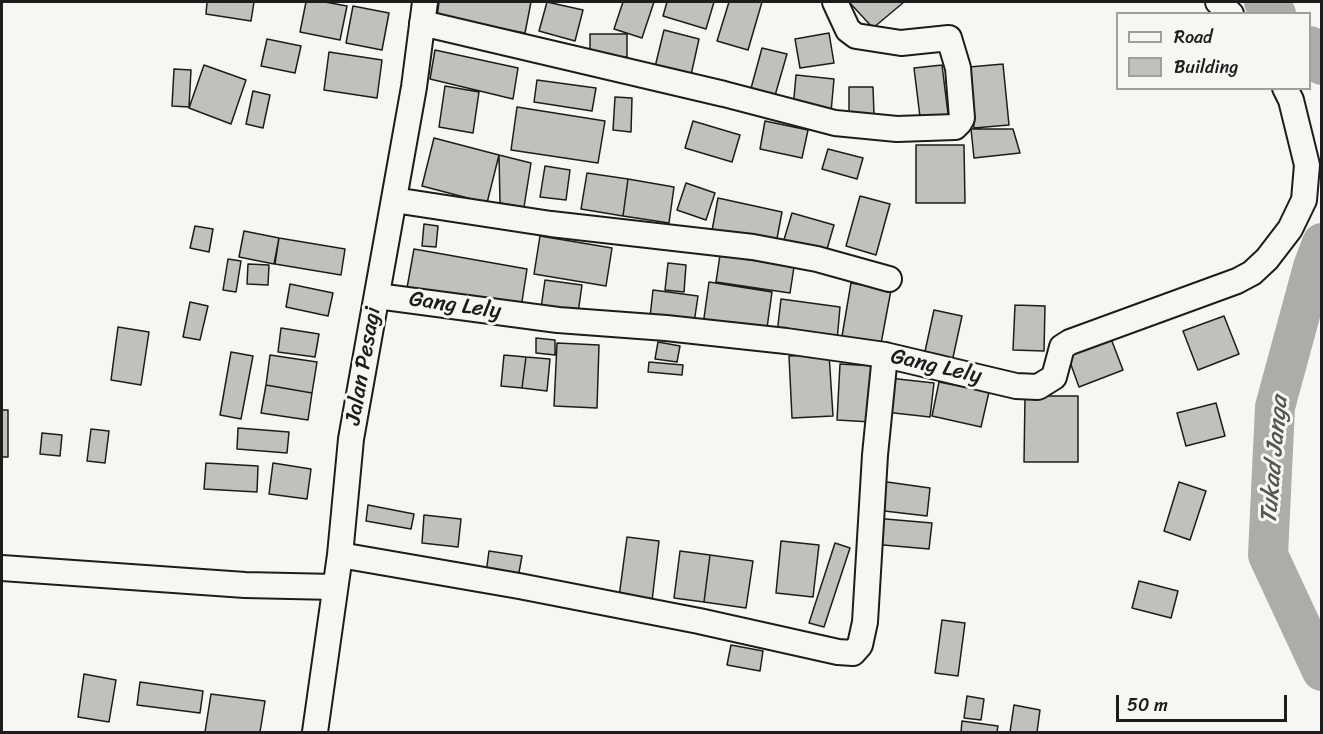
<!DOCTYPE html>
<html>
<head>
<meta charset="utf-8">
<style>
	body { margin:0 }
	#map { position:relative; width:1323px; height:734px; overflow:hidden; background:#f6f6f2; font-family:Sriracha,sans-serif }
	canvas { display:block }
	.frame { position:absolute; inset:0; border:3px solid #1c1c1c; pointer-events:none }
	.legend { position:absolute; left:1116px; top:12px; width:195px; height:78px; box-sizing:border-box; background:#f6f6f2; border:2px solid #9f9f9c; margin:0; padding:8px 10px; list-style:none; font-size:18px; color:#1c1c1c }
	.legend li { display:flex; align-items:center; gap:12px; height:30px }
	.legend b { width:30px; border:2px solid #9f9f9c }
	.scale { position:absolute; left:1116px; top:695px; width:171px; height:27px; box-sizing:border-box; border:3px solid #1c1c1c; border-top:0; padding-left:8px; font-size:18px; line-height:21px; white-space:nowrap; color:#1c1c1c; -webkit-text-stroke:4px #f6f6f2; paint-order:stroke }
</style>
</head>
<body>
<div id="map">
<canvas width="1323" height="734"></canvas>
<div class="frame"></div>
<ul class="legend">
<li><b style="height:8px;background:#f6f6f2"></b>Road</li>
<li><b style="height:16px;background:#c0c0bd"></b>Building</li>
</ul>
<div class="scale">50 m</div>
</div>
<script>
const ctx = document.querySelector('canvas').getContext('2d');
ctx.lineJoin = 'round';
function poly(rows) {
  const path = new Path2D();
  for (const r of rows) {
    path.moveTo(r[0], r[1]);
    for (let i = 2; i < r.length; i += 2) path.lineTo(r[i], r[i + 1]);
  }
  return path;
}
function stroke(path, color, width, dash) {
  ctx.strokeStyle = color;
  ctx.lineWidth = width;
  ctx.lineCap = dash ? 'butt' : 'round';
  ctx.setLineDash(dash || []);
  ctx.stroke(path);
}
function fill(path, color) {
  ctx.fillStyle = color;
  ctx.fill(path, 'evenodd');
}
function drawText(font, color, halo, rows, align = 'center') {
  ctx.font = font + ' Sriracha,sans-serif';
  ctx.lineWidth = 6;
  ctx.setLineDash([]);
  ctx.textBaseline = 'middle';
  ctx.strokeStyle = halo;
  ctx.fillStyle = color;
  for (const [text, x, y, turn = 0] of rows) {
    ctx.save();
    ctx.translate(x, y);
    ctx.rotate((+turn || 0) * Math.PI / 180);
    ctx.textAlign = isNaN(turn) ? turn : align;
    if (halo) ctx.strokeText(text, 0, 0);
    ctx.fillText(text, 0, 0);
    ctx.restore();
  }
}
stroke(poly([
	[1264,2,1276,14],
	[1310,46,1322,65],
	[1322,243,1313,267,1275,407,1268,555,1322,671]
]), '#acaca9', 40);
const building = poly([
	[207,2,254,2,251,21,206,14,207,2],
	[306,2,325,2,347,6,340,40,300,32,306,2],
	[439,2,531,2,525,33,437,17,439,2],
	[547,2,583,10,575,41,539,31,547,2],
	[623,2,654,2,642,38,614,29,623,2],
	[667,2,714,2,706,29,663,16,667,2],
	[729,2,762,2,748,50,717,41,729,2],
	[849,2,904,2,873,28,849,2],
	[353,6,389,13,382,50,346,43,353,6],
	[664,30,699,39,691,75,655,67,664,30],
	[829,33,834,63,800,68,795,39,829,33],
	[590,34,627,34,627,57,590,57,590,34],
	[267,39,301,46,295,73,261,66,267,39],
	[762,48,787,54,774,99,750,92,762,48],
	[435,50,518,68,513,99,430,79,435,50],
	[329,52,382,60,377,98,324,90,329,52],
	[1003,64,1009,125,974,128,969,67,1003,64],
	[204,65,246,80,231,124,189,108,204,65],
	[942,65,949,122,921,125,914,68,942,65],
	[174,69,191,70,189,107,172,106,174,69],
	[796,75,834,79,831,112,793,109,796,75],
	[537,80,596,88,592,111,534,102,537,80],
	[445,86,479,92,473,133,439,127,445,86],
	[849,87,873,87,874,115,849,116,849,87],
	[253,91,270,95,263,128,246,124,253,91],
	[615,97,632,98,631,132,613,130,615,97],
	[517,107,605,121,598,163,511,150,517,107],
	[693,121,740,135,732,162,685,148,693,121],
	[765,121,808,130,802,158,760,149,765,121],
	[971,129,1013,129,1020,153,974,158,971,129],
	[434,138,499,155,487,203,422,186,434,138],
	[916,145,964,145,965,203,916,203,916,145],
	[828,149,863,158,857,179,822,169,828,149],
	[499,155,531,163,524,207,500,203,499,155],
	[545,166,570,170,566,200,540,197,545,166],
	[587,173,628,179,623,216,581,209,587,173],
	[628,179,674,187,669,223,623,216,628,179],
	[686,183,715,193,706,220,677,210,686,183],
	[860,196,890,204,876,255,846,246,860,196],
	[718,198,782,212,775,249,711,236,718,198],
	[792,213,834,225,825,256,783,243,792,213],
	[424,224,438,226,436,247,422,246,424,224],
	[195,226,213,229,209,252,190,248,195,226],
	[244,231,279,238,274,264,239,257,244,231],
	[540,236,612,248,606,286,534,274,540,236],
	[279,238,345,249,341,275,275,264,279,238],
	[414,249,527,269,521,308,407,288,414,249],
	[720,255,794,267,790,293,716,282,720,255],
	[228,259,241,261,236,292,223,290,228,259],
	[668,263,686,265,684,292,665,290,668,263],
	[248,264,269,265,268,285,247,284,248,264],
	[545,280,582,285,578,313,541,308,545,280],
	[709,282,772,292,766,335,703,325,709,282],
	[851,283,891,290,880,349,841,342,851,283],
	[290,284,333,293,328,316,286,307,290,284],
	[653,290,698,296,694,323,650,317,653,290],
	[781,299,840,307,837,341,777,334,781,299],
	[190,302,208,306,200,340,183,337,190,302],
	[1015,305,1045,306,1044,351,1013,350,1015,305],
	[934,310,962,316,952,362,924,356,934,310],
	[1224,316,1239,354,1198,370,1183,331,1224,316],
	[118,327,149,332,141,385,111,380,118,327],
	[281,328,319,334,315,357,278,352,281,328],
	[1108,331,1123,370,1079,387,1065,348,1108,331],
	[536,338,555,340,555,355,536,353,536,338],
	[658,342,680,346,677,362,655,359,658,342],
	[557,343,599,345,597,408,554,406,557,343],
	[231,352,253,356,241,419,220,415,231,352],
	[829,354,833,416,792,418,789,356,829,354],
	[270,355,317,362,312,393,266,385,270,355],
	[504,355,526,357,522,388,501,386,504,355],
	[526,357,550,359,547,391,522,388,526,357],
	[649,362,683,365,682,375,648,372,649,362],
	[840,364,874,366,871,422,837,420,840,364],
	[889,378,934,383,930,417,885,412,889,378],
	[939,382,989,392,981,427,932,416,939,382],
	[266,385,312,393,308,420,261,413,266,385],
	[1025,396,1078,396,1078,462,1024,462,1025,396],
	[1216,403,1225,436,1186,446,1177,413,1216,403],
	[2,410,8,410,8,457,2,457,2,410],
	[238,428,289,432,287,453,237,449,238,428],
	[91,429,109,431,105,463,87,461,91,429],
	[42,433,62,435,60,456,40,454,42,433],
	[206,463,258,466,257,492,204,489,206,463],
	[273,463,311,469,307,499,269,494,273,463],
	[880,481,930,488,927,516,876,510,880,481],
	[1179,482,1206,491,1190,540,1164,531,1179,482],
	[368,505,414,514,411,529,366,521,368,505],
	[424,515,461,519,458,547,422,543,424,515],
	[874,518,932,523,929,549,872,544,874,518],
	[627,537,659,541,652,601,619,597,627,537],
	[781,541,819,545,813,597,776,593,781,541],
	[835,543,850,548,824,627,809,623,835,543],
	[489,551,522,556,518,578,486,573,489,551],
	[680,551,710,555,704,602,674,598,680,551],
	[710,555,753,561,746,608,704,602,710,555],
	[1139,581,1178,591,1171,618,1132,608,1139,581],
	[942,620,965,623,958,676,935,673,942,620],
	[731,645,763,651,760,671,727,665,731,645],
	[84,674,116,680,109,722,78,717,84,674],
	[140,682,203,691,200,713,137,705,140,682],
	[211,694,265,701,260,732,205,732,211,694],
	[967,696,984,699,981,720,964,718,967,696],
	[1014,705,1040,710,1037,732,1010,732,1014,705],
	[962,721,998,726,997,732,961,732,962,721]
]);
fill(building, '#c0c0bd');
stroke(building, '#1c1c1c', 1.5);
const minor = poly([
	[1218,2,1231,14],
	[422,23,724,94,835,123,897,129,955,127,959,123,962,118,958,68,949,38,901,43,856,36,848,30,835,2],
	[394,200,551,224,753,247,817,259,889,279],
	[377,296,558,320,666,328,786,341,885,355,1016,386,1038,387,1054,377,1062,347,1070,342,1237,281,1252,273,1267,259,1290,229,1304,200,1307,165,1291,100,1285,88],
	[340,555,519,586,699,621,838,652,853,653,860,645,865,622,875,455,885,355],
	[2,568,245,585,335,587],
	[315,732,340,555,351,439,414,87,425,2]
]);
stroke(minor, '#1c1c1c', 28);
stroke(minor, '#f6f6f2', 24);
drawText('22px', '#1c1c1c', '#f6f6f2', [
	["Gang Lely",455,306,8],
	["Jalan Pesagi",364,366,-80],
	["Gang Lely",936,367,13]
]);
drawText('italic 24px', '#565654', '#f6f6f2', [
	["Tukad Janga",1275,460,-85]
]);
</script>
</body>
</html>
